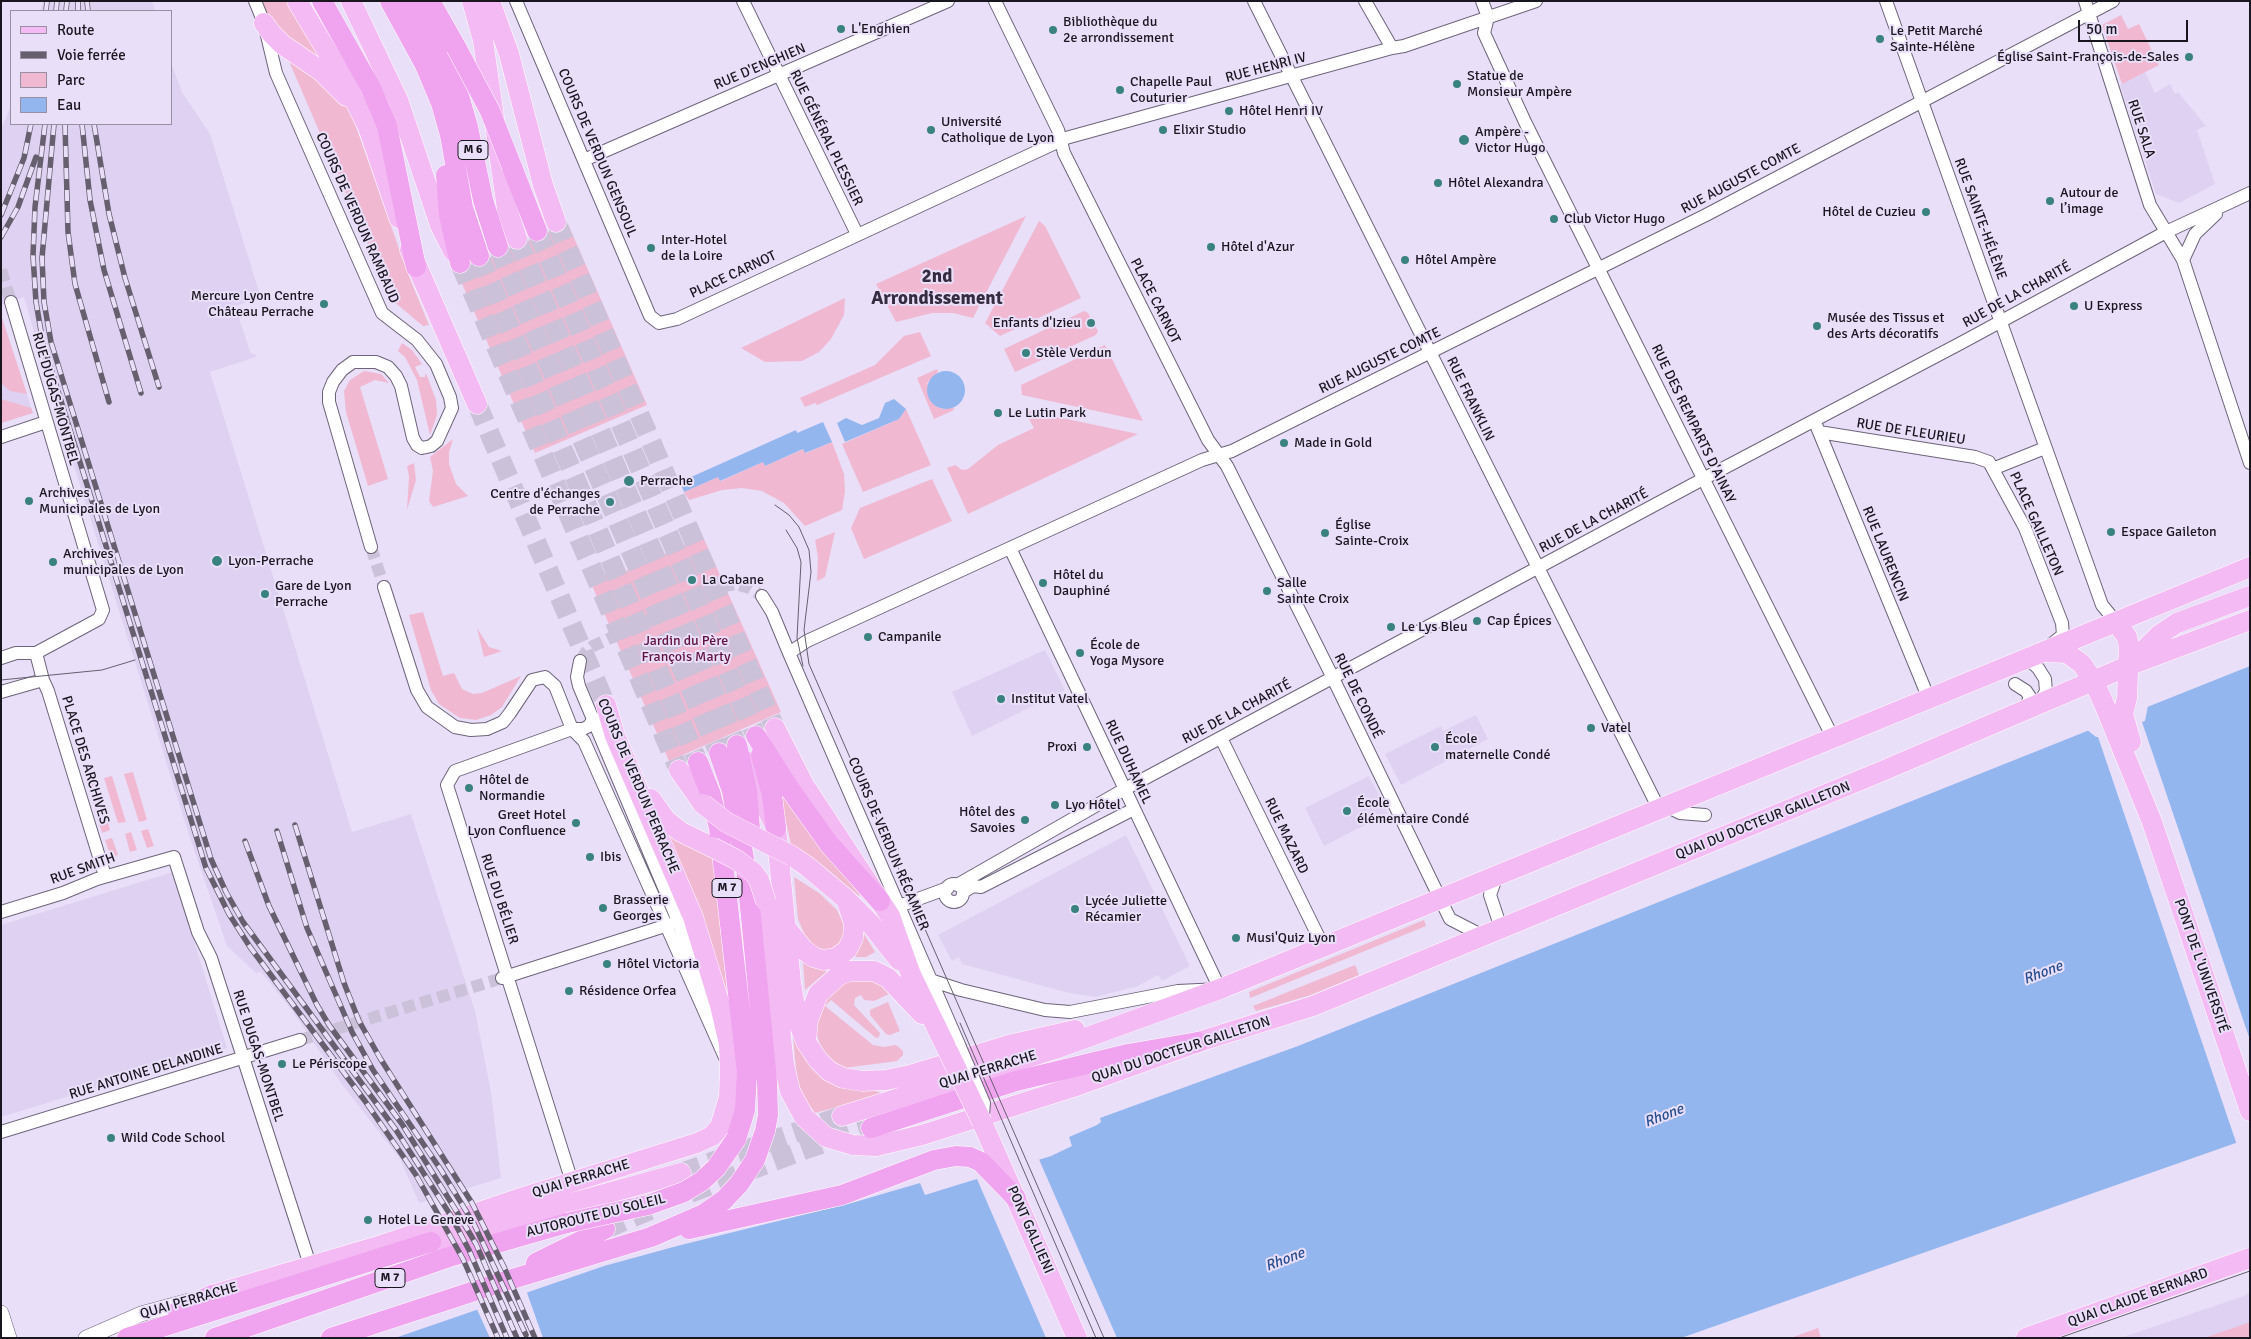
<!DOCTYPE html>
<html>
<head>
<meta charset="utf-8">
<style>
	body { margin:0 }
	#map { position:relative; width:2251px; height:1339px; overflow:hidden; background:#eadff9; font-family:Signika,sans-serif }
	canvas { display:block }
	.frame { position:absolute; inset:0; border:2px solid #1a161f; pointer-events:none }
	.legend { position:absolute; left:10px; top:10px; width:162px; height:115px; box-sizing:border-box; background:#eadff9; border:1px solid #978fa2; margin:0; padding:6px 9px; list-style:none; font-size:15px; color:#1a161f }
	.legend li { display:flex; align-items:center; gap:10px; height:25px }
	.legend b { width:25px; border:1px solid #978fa2 }
	.scale { position:absolute; left:2078px; top:20px; width:110px; height:22px; box-sizing:border-box; border:2px solid #1a161f; border-top:0; padding-left:6px; font-size:15px; line-height:18px; white-space:nowrap; color:#1a161f; -webkit-text-stroke:4px #eadff9; paint-order:stroke }
</style>
</head>
<body>
<div id="map">
<canvas width="2251" height="1339"></canvas>
<div class="frame"></div>
<ul class="legend">
<li><b style="height:6px;background:#f4baf3"></b>Route</li>
<li><b style="height:6px;background:#655f6e"></b>Voie ferrée</li>
<li><b style="height:14px;background:#f0b8d1"></b>Parc</li>
<li><b style="height:14px;background:#94b6ef"></b>Eau</li>
</ul>
<div class="scale">50 m</div>
</div>
<script>
const ctx = document.querySelector('canvas').getContext('2d');
ctx.lineJoin = 'round';
function fill(path, color) {
  ctx.fillStyle = color;
  ctx.fill(path, 'evenodd');
}
function poly(rows) {
  const path = new Path2D();
  for (const r of rows) {
    if (r.length === 3) {
      path.moveTo(r[0] + r[2], r[1]);
      path.arc(r[0], r[1], r[2], 0, 2 * Math.PI);
      continue;
    }
    path.moveTo(r[0], r[1]);
    for (let i = 2; i < r.length; i += 2) path.lineTo(r[i], r[i + 1]);
  }
  return path;
}
function stroke(path, color, width, dash) {
  ctx.strokeStyle = color;
  ctx.lineWidth = width;
  ctx.lineCap = dash ? 'butt' : 'round';
  ctx.setLineDash(dash || []);
  ctx.stroke(path);
}
function drawText(font, color, halo, rows, align = 'center') {
  ctx.font = font + ' Signika,sans-serif';
  ctx.lineWidth = 4;
  ctx.setLineDash([]);
  ctx.textBaseline = 'middle';
  ctx.strokeStyle = halo;
  ctx.fillStyle = color;
  for (const [text, x, y, turn = 0] of rows) {
    ctx.save();
    ctx.translate(x, y);
    ctx.rotate((+turn || 0) * Math.PI / 180);
    ctx.textAlign = isNaN(turn) ? turn : align;
    if (halo) ctx.strokeText(text, 0, 0);
    ctx.fillText(text, 0, 0);
    ctx.restore();
  }
}
fill(poly([
	[43,1,152,1,155,11,40,11],
	[171,63,182,92,210,134,261,298,235,306,251,354,255,354,256,357,210,372,352,832,411,814,475,1011,491,1092,501,1178,419,1203,400,1159,341,1083,291,1009,261,972,256,973,227,946,188,832,54,402,24,297,1,305,1,130,11,105,11,124,171,124],
	[2145,72,2155,93,2170,84,2175,94,2178,92,2206,126,2197,130,2215,184,2179,203,2156,194,2120,85],
	[1,315,33,413,1,423],
	[1045,650,1065,690,972,736,952,692],
	[1476,715,1488,739,1401,785,1385,754,1441,726,1443,731],
	[1369,776,1388,813,1324,846,1305,808],
	[1126,835,1190,966,1162,981,1158,975,1138,986,1095,997,1065,992,962,964,959,957,952,961,938,935],
	[173,872,227,1048,1,1117,1,925],
	[2250,1292,2250,1338,2120,1338,2244,1296]
]), '#dfd1f2');
fill(poly([
	[261,1,288,1,324,59,309,55,270,24],
	[2121,15,2128,29,2139,24,2159,65,2122,84,2102,25],
	[288,59,339,94,349,107,408,274,429,325,423,326,392,300],
	[1026,216,973,318,953,313,932,313,896,322,876,284],
	[1039,221,1045,226,1081,298,1000,336,985,323],
	[568,224,647,405,535,453,457,272],
	[845,298,844,315,831,339,819,352,802,361,765,362,741,348],
	[1084,311,1088,313,1098,331,1096,335,1015,372,1004,349],
	[1,315,27,394,10,391,1,383],
	[920,332,931,356,817,405,815,403,805,407,800,398,875,365,904,336],
	[402,343,412,350,422,364,415,367,420,377,425,377,426,373,436,400,437,415,430,435,417,380,405,357,398,351],
	[1105,345,1143,421,1022,395,1021,385],
	[937,369,938,372,927,383,936,406,943,409,953,407,954,410,934,419,917,378],
	[364,371,381,374,389,383,375,380,360,387,388,479,368,486,346,412,344,391,350,380],
	[1,399,31,408,33,413,1,423],
	[906,409,931,465,863,492,842,444,899,419],
	[1024,410,1138,434,968,514,947,468,955,465,962,470,968,469,998,445,1034,428],
	[453,439,449,452,449,464,456,484,468,496,433,507,429,501,433,471,430,457],
	[832,442,844,474,845,491,842,510,805,526,784,503,762,491,742,488,722,490,689,500,684,492,718,477,721,481,763,462,765,466,804,449,806,453],
	[414,463,416,480,407,510,409,476,407,466],
	[932,479,952,521,864,559,851,528,860,508],
	[835,532,825,577,817,581,818,557,815,540],
	[703,537,781,712,669,761,590,581,612,571,615,576],
	[423,612,443,676,454,673,462,689,473,694,482,693,521,676,502,707,491,715,476,720,460,718,439,704,431,690,409,615],
	[477,628,489,647,502,651,484,657],
	[133,772,147,820,139,822,124,774],
	[112,776,126,822,118,823,104,778],
	[97,782,110,830,102,833,88,784],
	[778,788,813,837,860,895,859,896,820,863,791,844],
	[660,827,713,859,730,1021],
	[148,829,154,846,147,848,141,831],
	[131,832,137,850,130,852,125,834],
	[112,838,118,855,111,857,105,840],
	[794,877,819,893,837,910,845,928,844,938,840,945,826,952,813,946,806,938,798,919],
	[1424,920,1426,926,1250,998,1249,992],
	[864,934,875,952,866,957,853,957],
	[803,961,825,969,826,972,805,990],
	[1355,965,1359,975,1311,995,1256,1011,1253,1006],
	[865,977,895,991,874,1001,864,1000,861,995,855,998,854,1005,880,1033,879,1037,876,1038,831,1000,825,1006,873,1045,884,1047,896,1045,903,1051,903,1055,897,1061,844,1068,829,1058,820,1045,815,1028,817,1009,838,984],
	[888,1002,900,1031,890,1035,886,1034,870,1015,870,1010],
	[793,1037,795,1037,805,1060,815,1070,884,1094,815,1113,804,1098,797,1079],
	[2250,1322,2250,1338,2204,1338,2245,1324],
	[1818,1328,1821,1338,1791,1338]
]), '#f0b8d1');
fill(poly([
	[946,390,19],
	[894,399,906,409,899,419,845,442,837,423,846,418,862,425,879,418,885,403],
	[823,422,832,442,805,453,803,449,765,466,763,462,720,481,718,477,684,492,680,482,796,430,797,433],
	[2250,666,2250,1138,1681,1338,395,1338,604,1266,677,1246,855,1202,920,1183,925,1195,1051,1156,1072,1146,1069,1137,1097,1125,1101,1122,1100,1118,1298,1046]
]), '#94b6ef');
fill(poly([
	[2148,706,2145,721,2142,722,2250,1040,2250,1140,2237,1145,2098,737,2096,737,2086,729],
	[1038,1157,1117,1338,1046,1338,977,1179,974,1178],
	[526,1290,543,1338,490,1338,476,1307]
]), '#eadff9');
stroke(poly([
	[1,270,11,302],
	[371,547,384,587],
	[580,661,586,652,593,646,724,586,735,584,750,588,762,596],
	[300,1040,502,978]
]), '#cbc1d8', 12, [12, 6]);
stroke(poly([
	[556,222,775,728],
	[517,239,737,745],
	[460,263,679,770],
	[477,404,606,705],
	[681,1173,842,1116]
]), '#cbc1d8', 20, [20, 10]);
stroke(poly([
	[537,231,756,736],
	[498,247,719,753],
	[479,256,698,762],
	[690,1193,806,1149,871,1128],
	[605,1229,650,1210]
]), '#cbc1d8', 20, [20, 10]);
const minor = poly([
	[255,1,264,23,276,73,382,313,417,340,436,364,450,397,452,408,437,441,431,446,422,448,417,445,413,438,401,386,396,376,388,367,376,362,353,362,342,370,333,382,329,392,329,402,371,547],
	[516,1,650,316,659,323,677,319,1066,138,1392,48,1404,46,1536,1],
	[743,1,857,234],
	[995,1,1058,130,1064,153,1208,440,1227,466,1330,672,1450,919,1483,936],
	[1254,1,1659,809],
	[1365,1,1392,48],
	[1482,1,1488,17],
	[1886,1,2102,605,2116,622],
	[2085,1,2150,205,2183,260,2250,463],
	[1488,17,1484,33,1526,124,1833,738],
	[584,160,948,1],
	[2183,260,2195,234,2216,214],
	[1817,427,1929,699],
	[1819,432,1975,457,1989,462,2025,528,2062,623,2063,635,2052,644],
	[1,437,46,422],
	[1995,468,2045,448],
	[384,587,417,690,427,707,455,727,471,730,487,729,503,722,510,713,532,680,545,677,555,686,572,729,584,741,727,1062],
	[762,596,772,612,789,653,960,1047],
	[36,653,43,680,48,691,105,876],
	[789,653,807,641,1202,460,1232,451,1706,215,2113,1],
	[1,658,16,653,36,653,99,619,103,610,11,302],
	[2028,659,2038,668,2045,679,2046,691,2039,704],
	[580,661,577,677,579,686,678,921,714,1016],
	[2015,684,2026,691,2030,697,2024,712],
	[1,692,43,680],
	[1221,738,1324,948],
	[1666,806,1680,813,1705,815],
	[1496,878,1490,895,1501,928],
	[954,893,9],
	[957,885,1125,789,1703,479,1961,343,2166,232,2250,193],
	[963,892,973,886,981,887,1134,809],
	[899,906,948,888],
	[1,912,63,893,97,879,174,857,198,932,211,958,310,1265],
	[502,978,671,924],
	[930,980,961,990,1045,1010,1070,1012,1178,991,1220,989,1010,548],
	[1,1132,300,1040],
	[572,1182,447,785,455,771,572,729,583,729,589,726,594,718]
]);
const tertiary = poly([
	[1,1313,9,1338],
	[86,1338,141,1314,189,1301]
]);
const primary = poly([
	[297,1,345,81,368,127,399,218],
	[351,1,398,100,440,225,453,251],
	[472,1,483,40,507,209,517,239],
	[490,1,509,54,543,185,556,222],
	[264,23,271,33,283,45,321,71,346,96],
	[410,250,477,404],
	[2116,622,2127,637,2129,647,2127,698,2123,714,2131,742],
	[2047,652,2067,653,2082,664,2094,682,2104,704,2152,822,2250,1111],
	[2133,661,2159,635,2177,623,2250,596],
	[775,728,804,785,890,916,911,975,948,1051],
	[744,760,776,828,791,983,797,1019,806,1042,818,1060,829,1071,843,1078,862,1081,886,1080,910,1075,1009,1045,1075,1030],
	[679,770,703,804],
	[651,799,666,820,681,832,712,847],
	[792,856,808,867,847,900,869,922,899,960],
	[766,902,784,1064,790,1091,804,1117],
	[786,928,804,950,813,957,823,960,836,958,847,950,853,938,854,923,847,902],
	[806,1041,808,1020,818,994,839,975,850,971,874,971,888,978,922,1014],
	[842,1116,1055,1049,1220,989,2250,567],
	[982,1122,1077,1338],
	[853,1145,876,1146,922,1135,1073,1087,1198,1042,1313,1006,1880,772,2128,666,2250,620],
	[417,1243,431,1242,681,1173],
	[212,1295,382,1245,524,1197,697,1143,712,1136,720,1127,729,1097,730,1069,729,1044,720,1005,693,917,615,736,606,705],
	[2026,1338,2250,1258]
]);
const trunk = poly([
	[322,1,371,88,387,126,416,267],
	[390,1,425,65,441,103,450,135,463,208,479,256],
	[412,1,441,55,459,96,468,127,483,200,498,247],
	[430,1,456,47],
	[512,167,537,231],
	[446,175,449,215,460,263],
	[756,736,789,788,829,844,880,901],
	[737,745,747,790,750,829],
	[719,753,732,791,747,876,767,1081,768,1115,765,1131],
	[761,755,772,795,776,828],
	[698,762,711,795,719,828,747,1072,745,1110,736,1139],
	[871,1128,1016,1081,1128,1054,1198,1042],
	[689,1229,842,1195,934,1160,956,1156,970,1157,981,1162,1016,1198],
	[536,1263,605,1229],
	[178,1311,212,1295],
	[127,1338,431,1242],
	[215,1338,449,1257,567,1223],
	[331,1338,499,1283,651,1237,704,1214,724,1200,739,1184]
]);
stroke(minor, '#6e647a', 14);
stroke(tertiary, '#6e647a', 16);
stroke(primary, '#fff', 21);
stroke(trunk, '#fff', 21);
stroke(minor, '#fff', 12);
stroke(tertiary, '#fff', 15);
stroke(primary, '#f4baf3', 20);
stroke(trunk, '#f0a3ef', 20);
stroke(poly([
	[775,505,789,515,799,527,809,550,811,572,804,630,809,664,1104,1338],
	[786,530,797,548,801,562,797,638,803,666],
	[1,680,102,670,135,660],
	[960,1023,1096,1338],
	[2059,1338,2250,1271]
]), '#655f6e', 1);
const rail = poly([
	[78,1,78,11],
	[87,1,88,11],
	[46,11,47,1],
	[56,11,57,1],
	[66,11,67,1],
	[45,124,35,207,33,256,36,302,43,343,206,868,229,914,250,947,365,1101,416,1175,463,1259,498,1338],
	[54,124,42,258,44,302,51,342,211,859,226,892,243,922,396,1130,451,1216,469,1250,507,1338],
	[65,124,68,232,75,284,109,402],
	[82,124,90,200,104,270,141,393],
	[94,124,109,214,125,278,159,387],
	[1,215,24,158,31,124],
	[1,237,18,207,36,157],
	[295,825,344,983,359,1021,380,1058,472,1203,504,1267,535,1338],
	[277,831,307,928,352,1032,373,1070,441,1170,474,1224,526,1335],
	[245,841,269,906,317,1005,329,1025,402,1124,457,1212,476,1244,517,1338]
]);
stroke(rail, '#655f6e', 5.5);
stroke(rail, '#eadff9', 4, [11]);
const minorBridge = poly([
	[960,1047,984,1103,983,1114]
]);
const primaryBridge = poly([
	[703,804,726,822,792,856],
	[712,847,737,860,754,873,759,880,766,902],
	[948,1051,982,1122],
	[804,1117,826,1137,853,1145]
]);
const trunkBridge = poly([
	[456,47,490,111,512,167],
	[739,1184,755,1160,765,1131],
	[567,1223,648,1205,684,1192,702,1181,716,1168,736,1139]
]);
stroke(minorBridge, '#6e647a', 14, []);
stroke(primaryBridge, '#fff', 21, []);
stroke(trunkBridge, '#fff', 21, []);
stroke(minorBridge, '#fff', 12);
stroke(primaryBridge, '#f4baf3', 20);
stroke(trunkBridge, '#f0a3ef', 20);
for (const [x, y, r, color] of [
	[841,29,5,"#398280"],
	[1053,30,5,"#398280"],
	[1880,39,5,"#398280"],
	[2189,57,5,"#398280"],
	[1457,84,5,"#398280"],
	[1120,90,5,"#398280"],
	[1229,111,5,"#398280"],
	[931,130,5,"#398280"],
	[1163,130,5,"#398280"],
	[1464,140,6,"#398280"],
	[1438,183,5,"#398280"],
	[2050,201,5,"#398280"],
	[1926,212,5,"#398280"],
	[1554,219,5,"#398280"],
	[1211,247,5,"#398280"],
	[651,248,5,"#398280"],
	[1405,260,5,"#398280"],
	[324,304,5,"#398280"],
	[2074,306,5,"#398280"],
	[1091,323,5,"#398280"],
	[1817,326,5,"#398280"],
	[1026,353,5,"#398280"],
	[998,413,5,"#398280"],
	[1284,443,5,"#398280"],
	[629,481,6,"#398280"],
	[29,501,5,"#398280"],
	[610,502,5,"#398280"],
	[2111,532,5,"#398280"],
	[1325,533,5,"#398280"],
	[217,561,6,"#398280"],
	[53,562,5,"#398280"],
	[692,580,5,"#398280"],
	[1043,583,5,"#398280"],
	[1267,591,5,"#398280"],
	[265,594,5,"#398280"],
	[1477,621,5,"#398280"],
	[1391,627,5,"#398280"],
	[868,637,5,"#398280"],
	[1080,653,5,"#398280"],
	[1001,699,5,"#398280"],
	[1591,728,5,"#398280"],
	[1087,747,5,"#398280"],
	[1435,747,5,"#398280"],
	[469,788,5,"#398280"],
	[1055,805,5,"#398280"],
	[1347,811,5,"#398280"],
	[1025,820,5,"#398280"],
	[576,823,5,"#398280"],
	[590,857,5,"#398280"],
	[603,908,5,"#398280"],
	[1075,909,5,"#398280"],
	[1236,938,5,"#398280"],
	[607,964,5,"#398280"],
	[569,991,5,"#398280"],
	[282,1064,5,"#398280"],
	[111,1138,5,"#398280"],
	[368,1220,5,"#398280"]
]) {
  const dot = new Path2D();
  dot.arc(x, y, r, 0, 2 * Math.PI);
  ctx.fillStyle = color;
  ctx.fill(dot);
  stroke(dot, '#eadff9', 2);
}
for (const [x, y, w] of [
	[473,150,30],
	[727,888,30],
	[390,1278,30]
]) {
  const box = new Path2D();
  box.roundRect(x - w / 2, y - 9.5, w, 19, 4);
  ctx.fillStyle = '#eadff9';
  ctx.fill(box);
  stroke(box, '#1a161f', 1);
}
drawText('bold 12px', '#1a161f', null, [
	["M 6",473,150],
	["M 7",727,888],
	["M 7",390,1278]
]);
drawText('14px', '#1a161f', '#eadff9', [
	["Bibliothèque du",1063,22],
	["2e arrondissement",1063,38],
	["L'Enghien",851,29],
	["Le Petit Marché",1890,31],
	["Sainte-Hélène",1890,47],
	["Église Saint-François-de-Sales",2179,57,"right"],
	["Statue de",1467,76],
	["Monsieur Ampère",1467,92],
	["Chapelle Paul",1130,82],
	["Couturier",1130,98],
	["Hôtel Henri IV",1239,111],
	["Université",941,122],
	["Catholique de Lyon",941,138],
	["Elixir Studio",1173,130],
	["Ampère -",1475,132],
	["Victor Hugo",1475,148],
	["Hôtel Alexandra",1448,183],
	["Autour de",2060,193],
	["l’image",2060,209],
	["Hôtel de Cuzieu",1916,212,"right"],
	["Club Victor Hugo",1564,219],
	["Inter-Hotel",661,240],
	["de la Loire",661,256],
	["Hôtel d'Azur",1221,247],
	["Hôtel Ampère",1415,260],
	["Mercure Lyon Centre",314,296,"right"],
	["Château Perrache",314,312,"right"],
	["U Express",2084,306],
	["Musée des Tissus et",1827,318],
	["des Arts décoratifs",1827,334],
	["Enfants d'Izieu",1081,323,"right"],
	["Stèle Verdun",1036,353],
	["Le Lutin Park",1008,413],
	["Made in Gold",1294,443],
	["Perrache",640,481],
	["Archives",39,493],
	["Municipales de Lyon",39,509],
	["Centre d'échanges",600,494,"right"],
	["de Perrache",600,510,"right"],
	["Église",1335,525],
	["Sainte-Croix",1335,541],
	["Espace Gaileton",2121,532],
	["Archives",63,554],
	["municipales de Lyon",63,570],
	["Lyon-Perrache",228,561],
	["Hôtel du",1053,575],
	["Dauphiné",1053,591],
	["La Cabane",702,580],
	["Salle",1277,583],
	["Sainte Croix",1277,599],
	["Gare de Lyon",275,586],
	["Perrache",275,602],
	["Cap Épices",1487,621],
	["Le Lys Bleu",1401,627],
	["Campanile",878,637],
	["École de",1090,645],
	["Yoga Mysore",1090,661],
	["Institut Vatel",1011,699],
	["Vatel",1601,728],
	["École",1445,739],
	["maternelle Condé",1445,755],
	["Proxi",1077,747,"right"],
	["Hôtel de",479,780],
	["Normandie",479,796],
	["École",1357,803],
	["élémentaire Condé",1357,819],
	["Lyo Hôtel",1065,805],
	["Hôtel des",1015,812,"right"],
	["Savoies",1015,828,"right"],
	["Greet Hotel",566,815,"right"],
	["Lyon Confluence",566,831,"right"],
	["Ibis",600,857],
	["Brasserie",613,900],
	["Georges",613,916],
	["Lycée Juliette",1085,901],
	["Récamier",1085,917],
	["Musi'Quiz Lyon",1246,938],
	["Hôtel Victoria",617,964],
	["Résidence Orfea",579,991],
	["Le Périscope",292,1064],
	["Wild Code School",121,1138],
	["Hotel Le Geneve",378,1220]
], 'left');
drawText('14px', '#1a161f', '#eadff9', [
	["RUE D'ENGHIEN",760,67,-23],
	["RUE HENRI IV",1266,68,-15],
	["RUE SALA",2141,129,72],
	["RUE GÉNÉRAL PLESSIER",826,138,64],
	["COURS DE VERDUN GENSOUL",597,153,67],
	["RUE AUGUSTE COMTE",1741,179,-28],
	["COURS DE VERDUN RAMBAUD",357,218,66],
	["RUE SAINTE-HÉLÈNE",1980,219,70],
	["PLACE CARNOT",733,275,-25],
	["RUE DE LA CHARITÉ",2017,295,-29],
	["PLACE CARNOT",1155,301,63],
	["RUE AUGUSTE COMTE",1380,361,-26],
	["RUE DUGAS-MONTBEL",55,399,74],
	["RUE FRANKLIN",1470,399,64],
	["RUE DES REMPARTS D'AINAY",1693,424,64],
	["RUE DE FLEURIEU",1911,432,9],
	["RUE DE LA CHARITÉ",1594,521,-28],
	["PLACE GAILLETON",2036,524,66],
	["RUE LAURENCIN",1885,554,68],
	["RUE DE CONDÉ",1358,696,64],
	["RUE DE LA CHARITÉ",1237,712,-28],
	["PLACE DES ARCHIVES",85,760,73],
	["RUE DUHAMEL",1128,762,65],
	["COURS DE VERDUN PERRACHE",638,786,67],
	["QUAI DU DOCTEUR GAILLETON",1763,821,-22],
	["RUE MAZARD",1286,836,64],
	["COURS DE VERDUN RÉCAMIER",888,844,67],
	["RUE SMITH",83,869,-20],
	["RUE DU BÉLIER",499,899,72],
	["PONT DE L'UNIVERSITÉ",2201,966,71],
	["QUAI DU DOCTEUR GAILLETON",1181,1050,-18],
	["RUE DUGAS-MONTBEL",258,1056,72],
	["QUAI PERRACHE",988,1070,-17],
	["RUE ANTOINE DELANDINE",146,1072,-17],
	["QUAI PERRACHE",581,1179,-17],
	["AUTOROUTE DU SOLEIL",596,1216,-14],
	["PONT GALLIENI",1030,1230,66],
	["QUAI CLAUDE BERNARD",2138,1298,-20],
	["QUAI PERRACHE",189,1301,-16]
]);
drawText('14px', '#60123f', '#eadff9', [
	["Jardin du Père",686,641],
	["François Marty",686,657]
]);
drawText('italic 15px', '#264d90', '#eadff9', [
	["Rhone",2043,973,-21],
	["Rhone",1664,1116,-21],
	["Rhone",1285,1260,-21]
]);
drawText('bold 19px', '#362c40', '#eadff9', [
	["2nd",937,277],
	["Arrondissement",937,299]
]);
</script>
</body>
</html>
